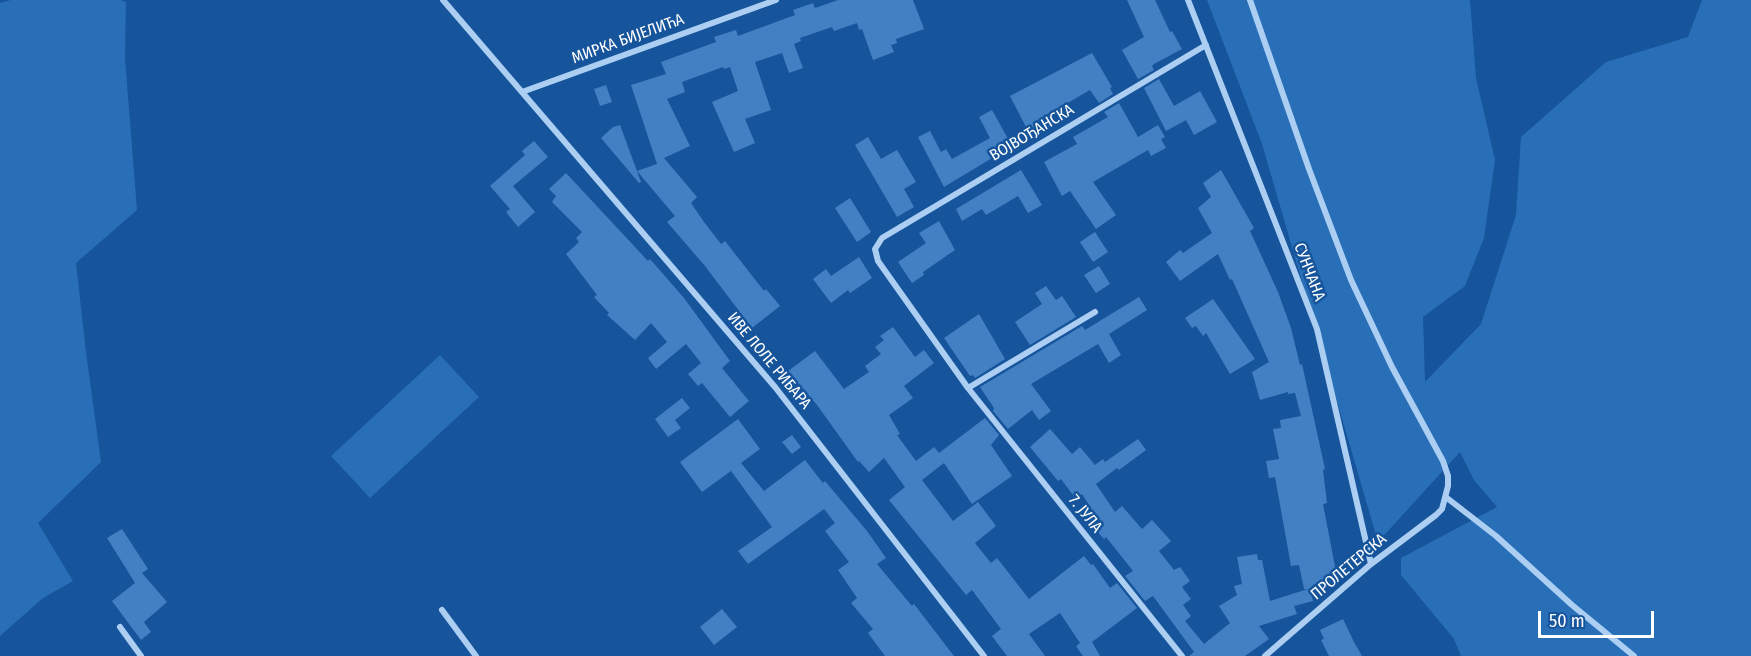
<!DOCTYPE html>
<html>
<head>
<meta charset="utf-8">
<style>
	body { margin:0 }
	#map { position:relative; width:1751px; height:656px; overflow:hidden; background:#16549b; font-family:"Fira Sans Condensed",sans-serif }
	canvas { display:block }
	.scale { position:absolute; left:1538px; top:611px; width:116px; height:27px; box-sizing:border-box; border:3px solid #fff; border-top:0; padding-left:8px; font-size:18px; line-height:21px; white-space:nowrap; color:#fff; -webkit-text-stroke:4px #16549b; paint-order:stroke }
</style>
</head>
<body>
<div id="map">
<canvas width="1751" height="656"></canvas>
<div class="scale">50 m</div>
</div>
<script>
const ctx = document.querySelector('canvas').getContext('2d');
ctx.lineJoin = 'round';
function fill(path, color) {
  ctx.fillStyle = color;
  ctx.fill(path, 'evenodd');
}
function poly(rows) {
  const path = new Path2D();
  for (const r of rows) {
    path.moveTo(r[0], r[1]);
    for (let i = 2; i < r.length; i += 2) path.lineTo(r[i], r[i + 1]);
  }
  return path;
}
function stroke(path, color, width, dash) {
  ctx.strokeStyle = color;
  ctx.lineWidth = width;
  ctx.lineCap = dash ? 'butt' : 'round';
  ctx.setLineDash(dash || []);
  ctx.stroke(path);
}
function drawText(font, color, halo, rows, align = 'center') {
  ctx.font = font + ' "Fira Sans Condensed",sans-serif';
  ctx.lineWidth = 5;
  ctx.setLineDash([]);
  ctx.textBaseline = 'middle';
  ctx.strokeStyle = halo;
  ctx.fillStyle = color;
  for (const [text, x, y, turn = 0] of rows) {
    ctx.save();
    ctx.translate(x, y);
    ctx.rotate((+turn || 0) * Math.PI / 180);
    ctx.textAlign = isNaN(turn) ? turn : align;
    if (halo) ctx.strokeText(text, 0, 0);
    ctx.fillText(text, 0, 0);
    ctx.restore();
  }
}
fill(poly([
	[11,0,120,0,126,2,125,58,137,210,76,263,86,352,101,462,38,523,73,581,43,598,0,636,0,3],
	[1207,0,1470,0,1476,78,1495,160,1484,238,1465,286,1423,317,1425,382,1481,324,1516,215,1521,137,1606,62,1688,37,1702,0,1751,0,1751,656,1461,656,1454,639,1401,575,1401,558,1497,507,1474,480,1460,452,1378,542,1262,144],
	[440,355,479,397,370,498,331,456]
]), '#296fb8');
fill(poly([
	[838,0,913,0,924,29,896,39,897,43,891,45,894,52,873,60,862,29,859,30,857,23,834,31,832,27,800,38,801,41,794,44,803,68,789,73,782,53,755,62,771,110,745,119,755,143,734,152,712,102,738,91,730,67,724,69,723,67,682,82,685,92,667,99,690,146,664,158,697,197,691,203,704,222,721,244,725,241,764,291,766,289,780,306,752,328,705,266,667,222,675,216,637,171,657,164,631,85,666,74,661,62,716,42,714,37,736,30,738,36,795,15,793,10,813,3,815,8],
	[1127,0,1155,0,1170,32,1172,31,1182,49,1154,64,1152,66,1154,70,1138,79,1122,50,1144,37],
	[1092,53,1112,87,1110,88,1113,94,1099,103,1090,90,1047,115,1049,120,1028,131,1010,96],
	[1159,79,1174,106,1200,91,1217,122,1194,135,1186,120,1166,131,1144,88],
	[606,85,612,102,600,106,594,89],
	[1119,103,1138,137,1158,125,1165,137,1161,139,1166,148,1151,156,1148,150,1093,182,1116,215,1096,229,1070,191,1062,196,1044,162,1077,144,1073,137,1108,117,1104,112],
	[992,110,1012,146,944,187,918,137,930,131,941,152,946,149,952,159,990,138,979,117],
	[620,125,641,182,639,183,601,138,613,127],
	[868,137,881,159,897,150,916,182,904,189,914,207,897,217,855,145],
	[534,141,548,157,513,186,535,212,518,227,506,212,510,209,490,186,525,155,522,151],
	[1021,170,1042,205,1028,213,1018,196,986,215,982,209,962,221,956,209],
	[1221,170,1254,228,1250,231,1278,292,1291,328,1300,365,1302,364,1325,469,1323,470,1327,503,1323,504,1338,582,1310,588,1313,601,1294,606,1297,614,1259,626,1269,639,1245,656,1189,656,1194,652,1153,596,1145,601,1125,576,1133,571,1106,537,1104,539,1096,530,1102,525,1082,494,1076,499,1061,479,1058,481,1030,447,1050,429,1072,454,1080,447,1095,465,1103,459,1105,462,1138,439,1146,450,1119,470,1117,468,1096,484,1115,512,1122,506,1142,529,1152,520,1171,541,1159,551,1174,570,1180,567,1190,581,1182,587,1191,599,1183,605,1191,616,1185,621,1204,644,1230,623,1219,606,1237,595,1234,586,1242,584,1237,557,1257,554,1258,560,1262,560,1270,601,1308,589,1304,589,1299,565,1291,566,1275,477,1269,478,1266,461,1279,459,1273,429,1281,428,1280,420,1301,416,1295,393,1288,394,1288,392,1260,400,1252,372,1269,362,1232,279,1230,280,1218,254,1180,281,1166,262,1180,250,1183,253,1212,233,1198,208,1211,197,1203,183],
	[566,173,648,261,650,259,684,298,730,361,722,368,749,401,730,417,702,383,698,386,688,374,701,363,686,344,656,369,648,358,667,342,651,323,635,340,607,315,609,313,594,297,597,295,566,254,579,242,576,238,582,232,552,202,556,196,549,189],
	[850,198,871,232,857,242,835,208],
	[939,221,955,250,923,272,924,275,912,283,898,262,926,243,919,233],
	[1095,232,1108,252,1093,262,1080,242],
	[859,257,872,278,850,293,848,290,831,303,813,279,826,269,831,276],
	[1099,266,1110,284,1096,293,1084,275],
	[1046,286,1056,300,1062,296,1076,317,1030,345,1015,322,1042,304,1035,293],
	[1139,297,1147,310,1109,334,1121,355,1109,363,1098,344,1031,384,1051,411,1039,420,1032,410,1008,429,993,411,994,408,980,387,1082,326,1085,330],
	[1213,299,1255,359,1230,374,1206,333,1203,336,1196,326,1192,328,1185,318],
	[979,314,1005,359,975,378,973,375,970,376,944,338],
	[893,327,915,357,924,350,934,363,904,386,913,398,889,415,900,434,897,435,916,461,934,447,939,453,985,418,999,435,991,445,1012,476,972,504,944,463,922,480,953,521,978,502,996,526,975,543,991,563,997,558,1029,599,1084,556,1091,565,1093,564,1110,588,1117,583,1137,608,1092,642,1100,656,1083,656,1076,646,1080,643,1060,613,1029,634,1045,656,1007,656,992,636,1001,629,972,590,966,595,889,500,905,487,884,458,869,472,859,461,858,462,817,405,788,371,815,351,844,389,869,372,865,366,881,354,875,347,884,340,880,336],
	[682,398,690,408,675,420,681,428,668,437,655,419],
	[738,419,760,449,741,463,764,491,805,460,823,483,825,481,867,531,886,558,877,564,912,606,914,604,954,656,885,656,868,633,873,629,851,603,857,598,838,570,849,562,825,531,835,523,824,509,748,564,738,551,772,527,731,471,702,492,680,462],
	[792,435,801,447,792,454,782,442],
	[122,529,148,569,142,573,167,602,144,622,151,632,141,640,112,601,135,583,107,538],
	[722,609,737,627,714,645,700,627],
	[1343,619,1354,642,1362,656,1329,656,1321,640,1324,639,1320,630]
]), '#4380c3');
stroke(poly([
	[443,0,775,387,984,656],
	[1188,0,1317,329,1371,564],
	[1250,0,1309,169,1351,280,1392,367,1443,461,1448,476,1448,486,1442,509,1436,515,1371,564,1265,656],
	[522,92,776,0],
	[968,388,1095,312],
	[1447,498,1496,536,1572,605,1634,656],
	[442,610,476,656],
	[120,627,141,656],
	[1182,656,968,388,878,261,875,249,882,238,1206,45]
]), '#abcef2', 6);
drawText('16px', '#fff', '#16549b', [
	["МИРКА БИЈЕЛИЋА",628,39,-20],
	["ВОЈВОЂАНСКА",1032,133,-31],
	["СУНЧАНА",1309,272,69],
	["ИВЕ ЛОЛЕ РИБАРА",769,361,50],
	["7. ЈУЛА",1085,514,51],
	["ПРОЛЕТЕРСКА",1349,567,-40]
]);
</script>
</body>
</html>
